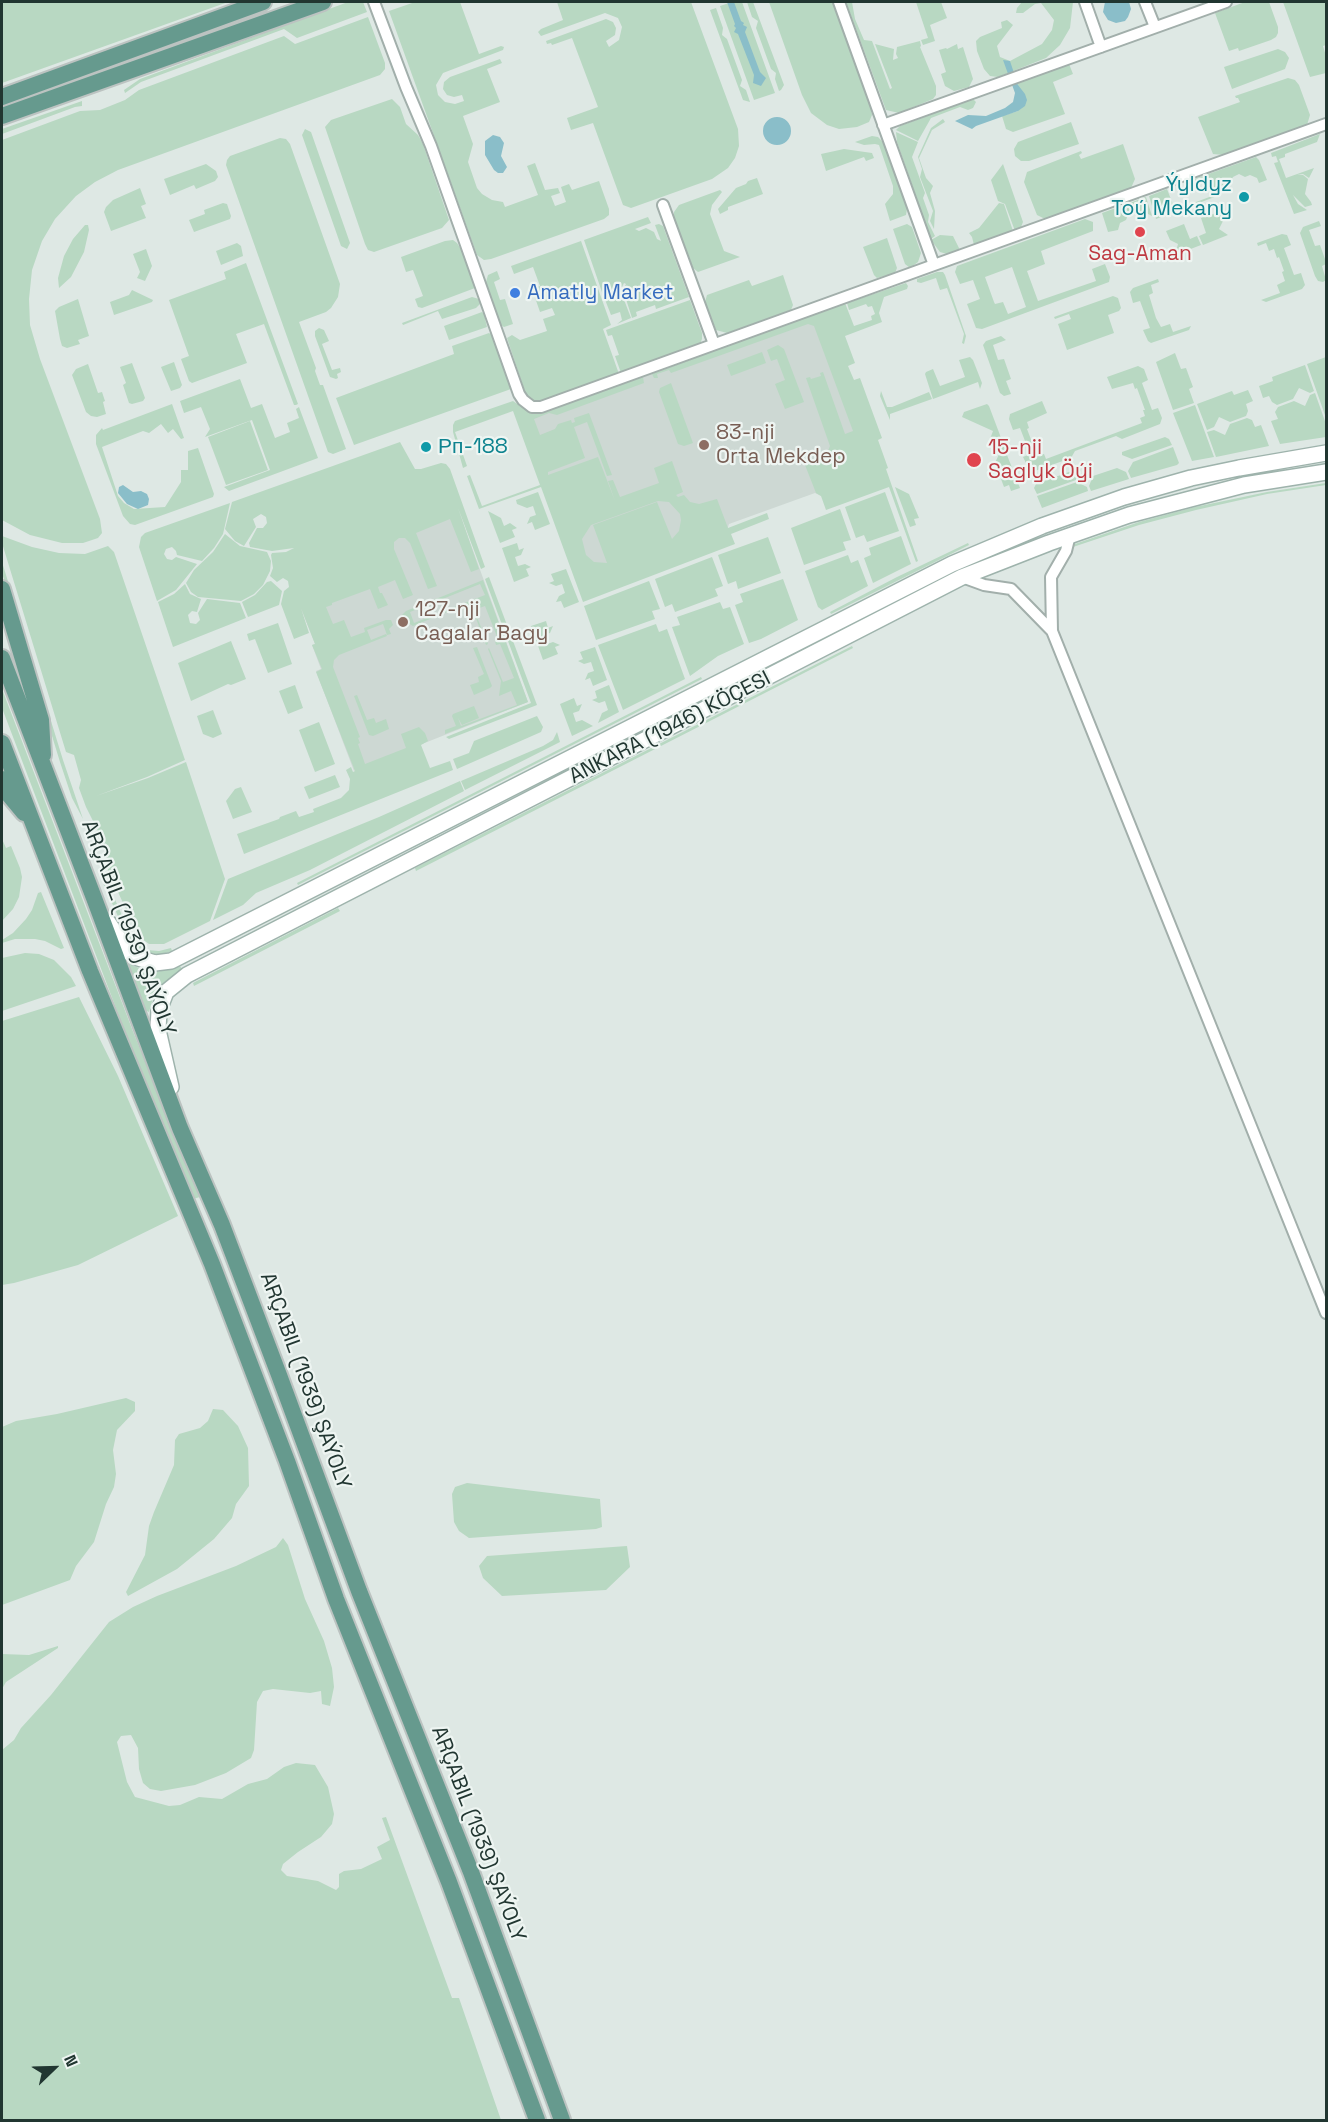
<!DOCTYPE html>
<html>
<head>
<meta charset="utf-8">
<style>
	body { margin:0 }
	#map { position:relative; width:1328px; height:2122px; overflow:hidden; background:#dee8e4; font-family:"Space Grotesk",sans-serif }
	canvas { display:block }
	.frame { position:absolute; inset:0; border:3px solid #213631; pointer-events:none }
	.north { position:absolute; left:24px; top:2038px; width:60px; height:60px; -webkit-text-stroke:4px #eef5f2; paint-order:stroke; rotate:67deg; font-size:16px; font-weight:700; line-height:24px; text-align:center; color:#213631 }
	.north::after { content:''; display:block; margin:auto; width:21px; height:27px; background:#213631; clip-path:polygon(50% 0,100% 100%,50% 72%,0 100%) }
</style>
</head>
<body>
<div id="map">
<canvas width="1328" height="2122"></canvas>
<div class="frame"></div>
<div class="north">N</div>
</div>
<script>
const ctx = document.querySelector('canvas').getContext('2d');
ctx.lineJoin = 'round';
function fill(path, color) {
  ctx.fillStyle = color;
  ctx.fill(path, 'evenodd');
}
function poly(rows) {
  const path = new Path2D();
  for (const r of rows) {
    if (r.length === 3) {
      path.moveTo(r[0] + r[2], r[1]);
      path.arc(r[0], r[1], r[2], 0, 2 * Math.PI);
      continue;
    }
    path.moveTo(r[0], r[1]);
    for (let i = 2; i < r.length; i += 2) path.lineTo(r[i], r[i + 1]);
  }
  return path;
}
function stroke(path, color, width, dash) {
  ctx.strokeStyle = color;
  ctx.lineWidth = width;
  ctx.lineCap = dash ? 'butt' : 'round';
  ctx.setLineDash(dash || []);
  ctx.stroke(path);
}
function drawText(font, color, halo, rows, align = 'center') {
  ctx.font = font + ' "Space Grotesk",sans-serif';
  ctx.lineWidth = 4.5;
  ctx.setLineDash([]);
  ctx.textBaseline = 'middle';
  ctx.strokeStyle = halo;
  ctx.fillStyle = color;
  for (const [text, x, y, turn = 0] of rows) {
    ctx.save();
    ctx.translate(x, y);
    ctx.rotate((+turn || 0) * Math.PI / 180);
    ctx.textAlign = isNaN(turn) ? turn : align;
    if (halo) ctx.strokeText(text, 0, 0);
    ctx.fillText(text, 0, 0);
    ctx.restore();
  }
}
fill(poly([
	[826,311,884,469,821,496,815,493,729,524,725,536,587,595,524,420],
	[458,509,528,702,354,771,316,671,321,669,312,645,315,644,298,601,310,562]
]), '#cdd8d3');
fill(poly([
	[2,2,228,2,2,83],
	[348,2,363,2,367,12,297,38,284,29,141,82,125,93,124,90,140,79],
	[415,2,460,2,479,54,501,46,504,47,503,50,443,73,436,85,438,95,445,102,455,104,464,101,462,95,454,97,447,95,443,89,444,82,450,77,500,59,502,63,487,69,500,102,463,116,473,144,468,162,477,188,482,194,492,200,503,202,505,207,538,195,527,166,535,163,545,190,558,188,560,193,551,196,555,206,566,202,561,187,569,184,572,190,599,181,609,209,609,215,604,219,491,259,484,260,477,255,389,11],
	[557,2,691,2,738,129,739,146,735,158,728,168,712,179,631,208,623,205,593,123,571,130,567,118,598,107,572,38,552,45,551,43,547,44,546,41,606,19,613,22,616,28,615,35,606,41,609,47,619,40,622,27,618,18,605,13,541,36,538,32,541,29,563,20],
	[732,2,742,2,775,93,754,100,720,6],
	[747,2,753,2,784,85,781,90,779,91,775,79,776,73,771,69,756,28,758,21,752,17],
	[769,2,833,2,871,107,872,115,869,122,857,127,839,129,827,125,811,113,802,95],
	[846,2,852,2,855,19,864,40,872,41,890,89,892,88,875,44,894,49,893,60,898,58,896,54,897,47,920,41,921,46,920,47,936,86,936,95,933,99,899,113,886,110],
	[916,2,941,2,947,18,930,25,935,41,923,45,921,40,928,38],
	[1022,2,1073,2,1070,28,1060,45,1046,58,998,77,990,76,984,69,977,51,976,41,980,37,1002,28,1001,22,1007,20,1013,25,997,46,1000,57,1010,61,1042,44,1052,30,1054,20,1041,3,1035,4,1023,13,1016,13,1017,8],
	[1245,2,1269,2,1278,27,1278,33,1276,37,1271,40,1239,51,1238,48,1229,51,1215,13],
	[1283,2,1326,2,1326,45,1323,46,1326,56,1326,73,1310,77],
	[716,8,723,28,722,35,727,39,742,80,740,86,746,90,750,102,743,100,710,10],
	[368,17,385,63,385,69,380,75,118,170,95,182,76,196,55,219,42,241,32,270,29,299,30,325,40,359,100,519,102,533,98,538,83,543,62,543,30,535,2,520,2,140,80,111,100,110,125,100,139,90,284,36,295,44],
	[957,44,958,49,963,47,973,79,969,87,954,91,945,86,941,74,946,72,939,50,946,48,947,49],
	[1278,49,1285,52,1289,58,1285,69,1232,89,1224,67],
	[1069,64,1073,74,1053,82,1065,114,1013,132,1006,129,1002,116,1018,111,1018,83],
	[1288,78,1295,80,1299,85,1310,115,1307,125,1224,155,1213,154,1198,117,1240,102,1238,98,1236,98,1235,96],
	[392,99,400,107,406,124,418,135,423,144,449,220,442,228,374,252,368,250,365,244,325,127,331,120],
	[973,99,976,102,973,108,968,110,960,107,931,118,918,141,896,130,900,126],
	[82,101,82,106,75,107,2,134,2,129],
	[943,119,945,122,932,130,919,158,926,178,933,186,930,193,935,211,934,229,930,221,933,211,920,177,922,169,918,157,931,128],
	[1071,122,1079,144,1029,161,1021,161,1015,156,1014,149,1018,142],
	[305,129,311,132,350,243,347,249,341,246,302,135],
	[896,132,918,142,912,157,925,193,923,198,929,215,928,222,935,236,931,239,897,142],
	[1320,134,1317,142,1285,154,1285,157,1279,159,1286,178,1314,168,1309,178,1303,174,1297,175,1303,175,1308,179,1305,194,1311,202,1312,205,1305,207,1293,195,1298,204,1307,210,1294,214,1274,163,1278,162,1276,156,1272,157,1271,153],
	[872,136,878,137,883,142,907,209,906,215,890,221,885,204,893,194,893,186,879,145,875,144,864,145,855,142],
	[280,138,286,139,290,144,340,284,338,297,331,308,326,312,299,322,316,368,315,371,320,385,323,385,346,449,333,454,328,452,226,165,227,160,230,156],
	[1123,144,1135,179,1131,188,1045,219,1037,215,1024,182,1027,172,1081,151,1082,153,1079,155,1081,159],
	[844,149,872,153,874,158,866,161,864,157,826,171,821,154],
	[1256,157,1259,160,1267,180,1259,183,1257,178,1250,175,1245,177,1239,174,1233,177,1230,182,1225,184,1220,195,1156,219,1149,196,1167,189,1175,210,1212,196,1205,178,1187,184,1186,182],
	[206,164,216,171,218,177,215,181,196,189,194,185,170,195,164,179],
	[1003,164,1023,222,1021,227,1015,231,1005,204,998,201,991,180],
	[757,178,763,194,728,207,728,210,720,214,718,209,736,188,746,184,748,181],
	[140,188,146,204,141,206,146,218,111,231,104,212,106,207,113,200],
	[720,190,722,192,712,205,710,214,724,251,740,257,698,272,693,268,674,217,674,212,679,205],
	[1146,197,1152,216,1146,213,1140,215,1134,213,1128,215,1126,220,1120,223,1118,230,1108,232,1102,213],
	[223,203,227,204,231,216,230,219,194,232,189,220,205,214,204,210],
	[999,203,1004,204,1013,231,974,245,972,237,969,233,979,228],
	[1219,212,1223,221,1219,229,1228,235,1203,245,1199,236,1206,233,1201,218],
	[648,217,651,223,635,229,639,231,646,228,654,232,657,239,661,241,655,225,659,224,663,226,689,297,656,309,655,305,636,312,637,316,632,318,625,296,628,290,624,288,626,284,624,283,622,287,618,286,616,291,603,295,584,240],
	[1085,219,1093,222,1093,231,1041,251,1045,264,1027,271,1038,301,1096,281,1092,269,1105,264,1110,277,1109,282,982,329,976,328,967,304,980,299,973,280,960,284,955,272,957,266],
	[1012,267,1026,307,1008,314,1003,302,995,304,994,302,985,277],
	[1319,221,1321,226,1309,230,1315,246,1320,245,1326,262,1326,264,1322,266,1326,280,1323,282,1318,281,1315,276,1300,233,1303,227],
	[907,224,912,227,921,253,918,262,910,268,905,264,893,229],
	[1184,224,1190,239,1197,236,1201,245,1175,255,1178,244,1170,240,1166,231],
	[85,225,88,225,89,230,84,252,71,277,59,288,58,278,64,256,73,239],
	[1282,234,1287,235,1291,245,1284,248,1294,275,1301,273,1305,285,1302,289,1266,302,1261,300,1280,293,1277,285,1285,281,1282,272,1284,271,1279,257,1277,258,1274,249,1269,251,1266,243,1258,246,1257,243],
	[940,235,953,236,960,250,947,254,940,252,931,240],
	[887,238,897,268,895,273,877,278,874,275,863,247],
	[453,240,457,243,464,254,475,288,422,308,418,307,415,299,423,296,413,270,406,272,401,257,445,241],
	[581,241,611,325,603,329,619,374,535,403,526,395,507,338,512,335,520,340,547,331,543,319,555,315,552,308,540,312,532,289,540,286,533,267,514,274,511,266],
	[237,243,241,246,243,256,221,265,216,251],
	[146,249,152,266,145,281,137,278,140,272,133,254],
	[246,263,298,404,296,405,294,405,264,324,236,334,247,363,192,383,189,381,181,359,189,356,169,300,226,279,224,272],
	[497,271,500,279,494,282,500,300,505,299,513,324,504,327,501,325,486,282,488,275],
	[937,272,943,272,945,275,966,336,964,344,962,343,964,334,947,288,940,290,936,278,921,283,917,282,917,279],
	[783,275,793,305,791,310,727,333,716,330,705,302,707,295,749,280,752,286],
	[1158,279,1159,282,1151,285,1153,293,1149,295,1156,318,1161,327,1170,324,1173,332,1191,326,1189,330,1151,343,1148,341,1143,330,1150,328,1140,301,1133,303,1130,292,1133,288],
	[906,283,908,286,907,289,884,297,879,313,882,322,845,336,855,363,848,366,854,380,860,378,882,438,878,440,888,468,886,469,918,561,916,562,889,487,826,510,821,496,816,493,805,465,826,456,830,446,806,378,810,377,811,379,821,376,820,373,823,372,845,434,853,431,814,326,808,324,671,373,669,370,657,374,658,378,654,378,652,374,845,303,854,326,872,320,871,316,875,314,872,306,868,307,866,304,849,310,847,303],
	[132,290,153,300,152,302,114,315,110,302,129,295],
	[616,293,623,297,631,318,617,324,622,320,620,312,611,315,604,297],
	[1113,296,1118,298,1121,308,1119,311,1108,315,1114,333,1067,350,1058,324,1071,319,1069,314,1055,319,1054,317],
	[472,297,479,299,480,304,476,308,442,319,438,311,403,325,402,323],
	[78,299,89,336,78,340,80,344,67,348,62,346,60,339,55,311,59,307],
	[690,300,702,333,702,339,700,344,621,373,615,356,619,355,612,335,608,336,606,330],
	[482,312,484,314,487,327,449,340,444,326],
	[319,328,324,330,329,341,322,344,332,370,340,368,341,372,337,374,338,378,336,379,330,377,315,336,315,331],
	[489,333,492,335,511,389,354,445,336,398,454,354,452,346],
	[1001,336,1006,340,993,345,998,360,1004,359,1011,379,1006,381,1011,394,1004,396,1000,393,983,345,986,341],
	[778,345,784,349,804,402,785,409,775,384,785,380,777,359,771,361,767,350],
	[762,352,766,363,731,376,727,365],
	[1175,353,1181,369,1186,368,1193,387,1189,389,1194,403,1173,410,1156,362],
	[970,357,973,360,982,383,980,389,978,382,933,399,925,374,926,372,933,369,940,386,965,377,959,360],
	[1326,357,1326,418,1307,364],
	[174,362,182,385,180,388,171,391,161,367],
	[132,363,145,398,143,401,132,404,129,403,123,385,126,383,120,367],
	[88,364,98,393,102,392,105,401,103,402,106,414,97,417,91,416,86,412,72,375,76,369],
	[1305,365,1314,391,1310,393,1299,388,1293,399,1277,405,1272,402,1269,396,1263,398,1259,386,1273,381,1272,377],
	[1138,366,1144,369,1148,380,1142,383,1152,410,1158,408,1162,418,1160,424,1122,439,1116,436,1075,451,1071,458,1035,471,1029,469,1023,457,1030,454,1020,428,1013,430,1009,419,1010,414,1042,401,1047,413,1027,422,1029,428,1027,429,1035,450,1037,450,1039,455,1044,454,1046,459,1142,423,1140,418,1145,416,1143,410,1145,410,1137,388,1135,389,1133,383,1112,389,1107,377],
	[643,377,644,383,557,415,549,413,534,419,540,435,555,429,558,424,571,420,572,423,575,422,574,418,589,413,612,475,607,476,587,422,574,427,585,458,548,472,548,475,598,457,615,501,608,481,613,480,620,497,659,483,654,468,672,461,683,492,676,495,678,497,684,495,690,502,699,504,717,499,728,528,767,513,769,519,731,534,735,544,583,602,541,487,479,509,467,476,470,475,482,506,540,485,513,411,455,432,467,466,463,468,453,432,453,425,455,421,513,401,528,411,543,413],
	[658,501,669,502,680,514,681,520,679,531,672,539,657,502,593,525,607,563,594,562,586,555,582,539,591,525],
	[240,379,251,408,262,404,275,438,290,432,287,423,299,418,296,409,299,407,318,458,229,491,224,487,270,470,252,420,205,437,210,429,201,407,184,413,180,401],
	[671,383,693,443,684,446,678,444,659,392,660,388],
	[1248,390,1253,401,1246,404,1248,411,1246,416,1230,422,1219,417,1214,427,1207,430,1197,404,1232,391,1234,395],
	[881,391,887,407,892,407,929,392,932,399,890,414,890,420,880,396],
	[1315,393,1326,424,1326,437,1280,444,1271,421,1278,419,1275,412,1278,407,1294,401,1305,406,1310,395],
	[172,404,184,438,181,439,173,429,168,433,161,424,149,433,143,431,102,447,118,496,124,503,134,509,165,507,181,482,181,470,188,470,188,451,198,448,214,494,213,497,135,525,130,524,123,516,96,444,96,435,102,428,103,430],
	[987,404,989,406,1006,451,995,447,997,443,990,439,993,431,962,417,964,412],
	[1195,405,1214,457,1192,461,1173,413],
	[1247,418,1252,420,1255,427,1261,425,1269,446,1216,457,1207,432,1214,430,1225,435,1230,424],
	[250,421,268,470,226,485,208,437],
	[1165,437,1169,439,1172,445,1132,459,1122,455,1122,452],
	[400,442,415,469,421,469,441,463,446,464,450,469,485,567,481,569,458,508,479,569,471,572,450,519,416,533,437,586,428,589,410,543,405,538,399,538,394,542,394,549,413,595,403,599,395,580,378,587,380,593,382,593,388,605,378,609,370,589,332,603,332,605,326,607,333,624,344,620,351,637,365,632,364,628,386,620,391,620,393,625,389,629,391,634,387,635,383,624,367,630,371,640,386,634,387,636,339,655,334,660,333,667,360,737,358,738,360,743,358,744,365,764,406,748,401,734,419,727,425,733,428,741,421,745,430,768,450,761,453,770,244,854,237,834,279,819,280,817,296,811,299,817,314,812,313,809,341,798,349,790,350,779,346,770,351,767,353,772,355,771,316,672,322,669,312,645,315,644,301,608,309,633,294,639,281,604,284,591,289,587,288,581,283,578,277,582,270,576,273,568,271,555,272,553,286,552,294,548,272,551,250,547,249,543,257,528,263,528,267,523,266,517,261,514,253,519,256,527,244,546,235,541,225,529,232,502],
	[1173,447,1179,463,1177,465,1131,478,1128,471,1133,462],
	[1000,452,1007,455,1020,488,1011,491,1009,485,1004,487,995,463],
	[1080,468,1081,470,1076,480,1037,494,1034,488,1036,484],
	[1117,468,1126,472,1129,479,1091,491,1089,486,1093,476],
	[1077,482,1087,487,1088,491,1042,508,1037,496],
	[1326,483,1326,485,1267,494,1196,510,1139,525,1073,547,1072,545,1139,522,1195,507,1267,492],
	[895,487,909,494,919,518,914,519,916,525,910,527],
	[538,492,550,524,535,530,532,522,527,524,530,517,536,515,533,506,527,508,517,504,516,500],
	[885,492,899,531,867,542,864,535,856,538,845,507],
	[230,503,223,534,214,548,202,561,177,555,176,551,172,547,166,549,164,554,167,559,172,560,176,557,197,564,176,590,157,601,139,547,141,537,145,533],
	[840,509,851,540,843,542,846,550,804,565,791,528],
	[488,511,501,518,504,526,510,523,517,528,512,530,515,537,500,543],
	[225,534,240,546,267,552,271,561,270,571,263,585,254,594,241,601,198,597,191,592,186,583,194,570,213,552],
	[2,536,32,547,59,553,85,554,108,546,114,552,185,760,147,777,96,796,148,778,186,762,225,879,210,921,164,944,149,944,138,936,108,870,105,851,97,829,86,807,79,788,81,780,74,755,66,752,2,543],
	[901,536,911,564,873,583,864,558,871,555,869,548],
	[768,537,781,573,738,589,736,581,728,584,718,555],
	[517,543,519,550,524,548,521,555,515,557,518,566,525,564,531,567,526,569,529,576,514,582,502,548],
	[968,543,969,545,831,614,830,612,897,577],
	[848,555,851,563,858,560,868,586,822,610,818,607,805,571],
	[712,557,723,586,715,589,718,596,675,612,672,604,665,607,655,579],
	[2,562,63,760,83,819,72,798,60,762,2,573],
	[566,569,579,602,564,608,561,601,556,602,559,596,565,593,562,584,556,586,549,583,554,581,551,574],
	[489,577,537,705,449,739,446,737,531,703,485,579],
	[783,579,798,620,761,639,749,643,735,605,743,602,740,594],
	[483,580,528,702,445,734,445,730,456,726,452,716,453,714,474,706,479,718,462,725,458,718,461,726,517,705,511,691,499,696,501,681,488,649,489,648,503,682,514,678,500,644,496,645,495,641,498,639,485,606,474,610,488,644,486,645,474,613,465,607,459,607,413,626,403,620,402,615,406,611],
	[480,584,485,595,414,623,410,612],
	[271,581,282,591,279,605,248,617,242,602,255,595,267,582],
	[649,581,660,609,652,611,655,619,596,640,584,606],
	[185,584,190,594,201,599,197,612,192,611,188,615,190,623,196,624,200,620,198,613,207,599,240,603,246,618,173,647,158,602,174,594],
	[720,602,723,609,730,607,744,644,718,656,690,676,672,627,680,625,677,617],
	[546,621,548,628,553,626,550,633,544,635,547,644,553,642,560,645,555,647,558,654,543,660,531,626],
	[278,623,292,664,268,673,255,639,249,641,247,634],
	[656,624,659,632,667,629,685,679,623,710,598,645],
	[231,641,246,679,231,685,228,684,191,701,178,663],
	[852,646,853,648,416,871,415,868],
	[477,647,492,686,490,688,474,695,470,685,479,682,478,677,484,674,473,648],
	[595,647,607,680,593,686,590,678,585,680,588,673,594,671,591,662,584,664,578,661,583,659,580,652],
	[701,677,702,679,298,885,297,883],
	[295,685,303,708,288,714,279,691],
	[609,685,619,712,598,723,602,713,608,710,605,701,599,703,592,700,597,698,595,691],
	[2,689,134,1034,200,1197,193,1199,127,1037,2,708],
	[357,695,367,720,374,718,376,723,386,719,389,729,373,736,369,735,354,696],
	[574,698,577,706,582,704,579,711,573,713,576,722,582,720,593,726,572,736,560,704],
	[213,710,222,734,213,738,203,734,197,716],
	[537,716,543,727,541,732,457,769,453,759,469,753,474,741],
	[319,722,335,764,315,772,299,730],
	[557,732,560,742,465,790,461,781,543,746,553,740],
	[335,775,340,787,309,799,304,787],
	[460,781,464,791,310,870,256,893,243,905,213,920,228,879,379,817],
	[241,787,252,812,233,819,226,801,235,789],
	[2,839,6,848,11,846,20,868,22,877,19,897,13,909,2,921],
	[100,866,133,940,147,950,159,951,171,948,172,951,159,955,146,954,130,943,103,883],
	[41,892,64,948,61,949,45,941,35,939,15,939,2,943,2,940,13,933,26,919,32,910,38,893],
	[338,908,340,911,194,986,193,983],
	[25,953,39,954,54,960,71,977,76,986,2,1011,2,958],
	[129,964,144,970,157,972,180,966,182,969,161,985,153,998,149,1012,144,1010,128,966],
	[79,997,118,1076,178,1216,78,1265,14,1283,2,1285,2,1021],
	[126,1398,135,1402,135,1411,117,1430,113,1450,116,1474,114,1487,106,1504,94,1542,76,1566,70,1580,2,1605,2,1427,16,1421,57,1414],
	[213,1409,223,1410,238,1426,248,1448,249,1486,236,1504,232,1518,214,1539,177,1569,128,1596,126,1592,145,1555,149,1526,154,1512,174,1465,175,1440,179,1434,200,1428,208,1421],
	[467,1483,600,1499,602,1527,596,1529,469,1538,459,1531,454,1522,452,1494,455,1487],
	[283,1538,288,1545,305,1599,324,1641,332,1668,334,1687,330,1706,322,1704,321,1691,310,1693,273,1689,263,1691,257,1702,254,1750,251,1758,226,1773,195,1785,161,1791,150,1789,143,1783,139,1769,138,1748,131,1735,121,1736,117,1742,127,1782,135,1797,169,1806,180,1805,199,1797,222,1799,248,1784,267,1779,284,1767,296,1763,315,1765,328,1787,334,1814,332,1824,321,1837,298,1852,283,1864,281,1870,287,1876,318,1881,336,1890,339,1887,339,1874,344,1871,361,1869,382,1859,377,1847,390,1840,382,1818,386,1817,452,1998,459,1998,501,2120,2,2120,2,1750,14,1740,21,1728,51,1695,109,1622,133,1607,157,1596,236,1566,276,1547],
	[627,1546,630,1567,606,1590,502,1596,483,1578,479,1566,487,1556],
	[58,1646,58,1648,6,1682,2,1689,2,1654,29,1655]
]), '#b8d8c2');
fill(poly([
	[727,2,734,2,741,21,744,23,743,25,747,27,745,32,760,72,766,78,761,86,753,83,754,75,738,34,734,32,736,28,734,26,735,24],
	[1105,2,1129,2,1131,9,1128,17,1125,21,1116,23,1108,20,1103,12],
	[1003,60,1010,61,1018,85,1025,94,1027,100,1025,106,1018,111,976,126,972,129,955,121,968,115,986,116,1005,108,1013,102,1015,93],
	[777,131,14],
	[493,135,500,137,504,143,501,156,507,167,503,173,498,173,494,170,485,155,485,141],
	[123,485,133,492,141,491,147,494,149,499,148,505,138,509,127,504,118,493,119,487]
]), '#8abec9');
const minor = poly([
	[374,2,406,87,431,146,519,394,523,400,532,407,541,407,934,265],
	[839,2,934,265,1326,124],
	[1085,2,1101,47],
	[1145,2,1155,27],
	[883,125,1226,2],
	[663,205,714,344],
	[1070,535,1066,551,1051,577,1052,631,1326,1313],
	[962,577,984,585,1011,589,1052,631]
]);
const secondary = poly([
	[108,922,127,951,135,957,155,963,171,961,952,564,1042,526,1124,497,1191,478,1239,468,1326,453],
	[171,1087,158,1030,159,1010,166,992,187,975,962,577,1049,543,1129,515,1244,485,1326,472]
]);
const primary = poly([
	[2,97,263,2],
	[2,116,323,2],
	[2,589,41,720,43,755],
	[2,658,94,898,180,1128,222,1225,279,1375,359,1591,471,1872,562,2120],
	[2,743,90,971,212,1264,287,1461,336,1599,449,1882,537,2120],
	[2,779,9,795,24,813]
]);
stroke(minor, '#a2afab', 14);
stroke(secondary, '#9eb3ac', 18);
stroke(primary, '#bcc3c1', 20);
stroke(minor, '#fff', 10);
stroke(secondary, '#fff', 15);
stroke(primary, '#669a8e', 16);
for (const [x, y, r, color] of [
	[1244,197,6,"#0f9aa8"],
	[1140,232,6,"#e0444e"],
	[515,293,6,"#3f7fe0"],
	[704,445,6,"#8d6e63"],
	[426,447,6,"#0f9aa8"],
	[974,460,8,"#e0444e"],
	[403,622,6,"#8d6e63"]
]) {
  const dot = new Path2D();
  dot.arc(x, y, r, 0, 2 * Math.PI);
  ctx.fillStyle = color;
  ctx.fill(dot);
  stroke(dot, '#eef5f2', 2);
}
drawText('21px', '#0d838f', '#eef5f2', [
	["Ýyldyz",1232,185],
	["Toý Mekany",1232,209],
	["Рп-188",438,447,"left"]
], 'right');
drawText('21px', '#be3a42', '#eef5f2', [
	["Sag-Aman",1140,254],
	["15-nji",988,448,"left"],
	["Saglyk Öýi",988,472,"left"]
]);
drawText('21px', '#366cbe', '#eef5f2', [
	["Amatly Market",527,293]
], 'left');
drawText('21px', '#785e54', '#eef5f2', [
	["83-nji",716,433],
	["Orta Mekdep",716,457],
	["127-nji",415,610],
	["Cagalar Bagy",415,634]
], 'left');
drawText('21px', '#213631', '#eef5f2', [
	["ANKARA (1946) KÖÇESI",670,728,-27],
	["ARÇABIL (1939) ŞAÝOLY",128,928,69],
	["ARÇABIL (1939) ŞAÝOLY",305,1381,70],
	["ARÇABIL (1939) ŞAÝOLY",478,1834,69]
]);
</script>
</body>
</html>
